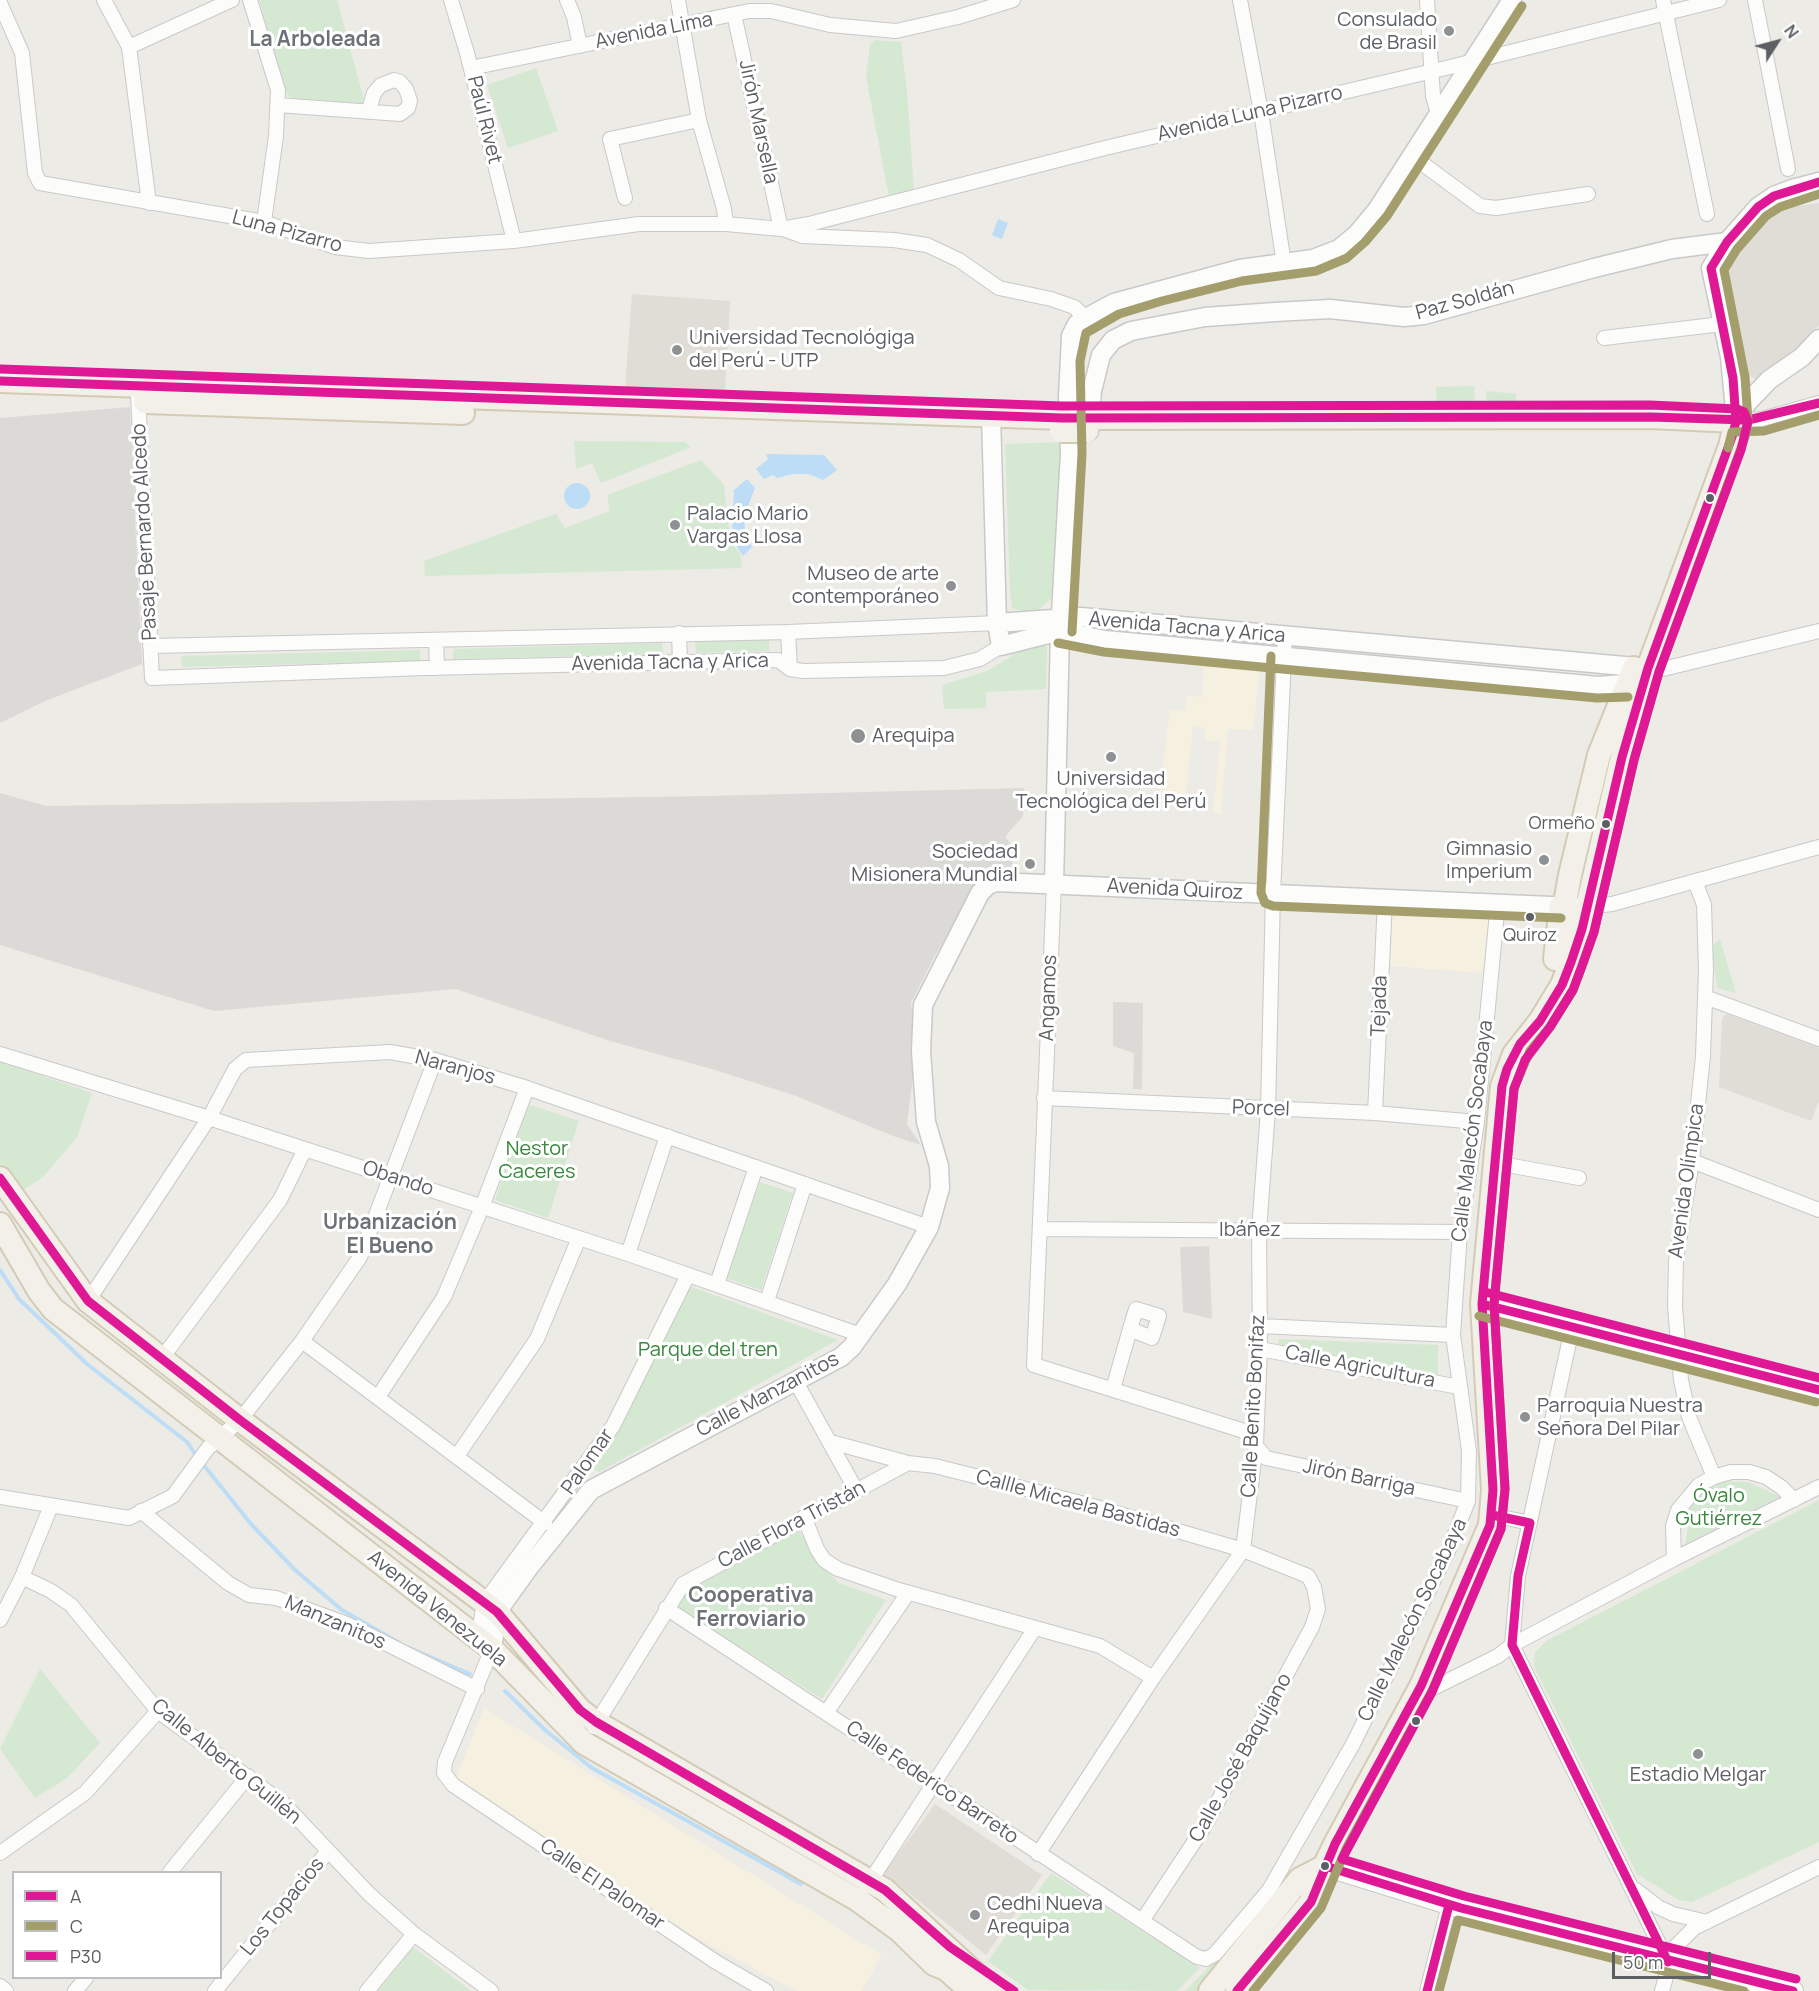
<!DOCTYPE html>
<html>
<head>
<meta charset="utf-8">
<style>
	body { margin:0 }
	#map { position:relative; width:1819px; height:1991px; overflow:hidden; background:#ecebe6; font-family:Manrope,sans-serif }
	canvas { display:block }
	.legend { position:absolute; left:12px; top:1871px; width:210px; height:108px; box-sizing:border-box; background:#fff; border:2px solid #bebfc1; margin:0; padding:8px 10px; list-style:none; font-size:18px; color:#5c6064 }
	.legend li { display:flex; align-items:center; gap:12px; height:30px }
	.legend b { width:30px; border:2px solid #bebfc1 }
	.north { position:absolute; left:1747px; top:12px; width:60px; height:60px; -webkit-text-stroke:4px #fff; paint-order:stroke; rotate:54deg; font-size:16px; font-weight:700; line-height:24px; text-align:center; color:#5c6064 }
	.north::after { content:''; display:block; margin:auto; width:21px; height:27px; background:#5c6064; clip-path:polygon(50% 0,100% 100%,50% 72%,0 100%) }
	.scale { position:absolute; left:1612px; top:1952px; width:99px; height:27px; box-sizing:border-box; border:3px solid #5c6064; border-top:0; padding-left:8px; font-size:18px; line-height:21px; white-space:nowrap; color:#5c6064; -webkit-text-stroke:4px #fff; paint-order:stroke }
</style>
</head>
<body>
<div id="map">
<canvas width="1819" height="1991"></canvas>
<ul class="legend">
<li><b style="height:8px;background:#df1995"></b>A</li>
<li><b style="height:8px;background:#a39e6c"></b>C</li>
<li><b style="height:8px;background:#df1995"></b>P30</li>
</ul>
<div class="north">N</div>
<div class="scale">50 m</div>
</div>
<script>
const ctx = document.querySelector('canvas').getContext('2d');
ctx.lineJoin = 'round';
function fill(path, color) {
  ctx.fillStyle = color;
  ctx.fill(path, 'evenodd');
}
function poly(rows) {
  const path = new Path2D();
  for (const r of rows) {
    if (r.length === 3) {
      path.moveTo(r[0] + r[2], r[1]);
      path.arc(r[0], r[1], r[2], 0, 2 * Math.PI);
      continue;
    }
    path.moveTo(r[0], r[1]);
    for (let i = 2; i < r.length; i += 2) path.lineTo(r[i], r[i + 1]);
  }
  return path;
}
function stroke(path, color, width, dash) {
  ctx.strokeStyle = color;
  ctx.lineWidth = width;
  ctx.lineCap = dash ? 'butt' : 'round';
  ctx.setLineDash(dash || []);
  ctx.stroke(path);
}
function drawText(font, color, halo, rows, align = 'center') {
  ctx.font = font + ' Manrope,sans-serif';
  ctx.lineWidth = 6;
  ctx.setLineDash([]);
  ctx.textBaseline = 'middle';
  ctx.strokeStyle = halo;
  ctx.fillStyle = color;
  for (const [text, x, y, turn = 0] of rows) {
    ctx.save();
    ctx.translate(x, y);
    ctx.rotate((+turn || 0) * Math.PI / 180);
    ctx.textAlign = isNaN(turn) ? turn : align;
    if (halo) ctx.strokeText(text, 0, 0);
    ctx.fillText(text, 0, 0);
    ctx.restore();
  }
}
fill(poly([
	[1203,667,1260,669,1253,730,1228,729,1221,814,1213,813,1220,742,1206,740,1204,727,1193,726,1186,796,1160,792,1170,709,1186,711,1186,696,1202,697],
	[1390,910,1487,915,1490,919,1483,973,1389,966],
	[484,1708,882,1955,862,1991,796,1991,658,1917,455,1781]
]), '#f5f0e0');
fill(poly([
	[130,407,142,664,45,701,0,723,0,418],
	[1024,788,1023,816,1005,837,1015,849,1010,874,983,877,934,957,911,1003,917,1045,907,1124,921,1145,893,1136,796,1096,715,1070,610,1041,456,989,214,1011,0,945,0,793,46,806,710,796],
	[1113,1002,1143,1003,1142,1089,1133,1089,1134,1053,1113,1046],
	[1209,1246,1212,1319,1183,1312,1180,1247]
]), '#dcdad6');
fill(poly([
	[1819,203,1819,325,1794,355,1755,379,1746,373,1729,324,1718,269,1719,260,1764,211],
	[632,294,730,301,725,390,625,388],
	[1727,1014,1819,1048,1819,1101,1811,1121,1719,1087,1722,1018],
	[935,1804,1042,1875,986,1955,884,1873]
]), '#dfddd6');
fill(poly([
	[259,0,337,0,365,104,294,98,287,95],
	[875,40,901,42,907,91,914,190,889,197,866,77,870,44],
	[536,68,558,131,508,148,487,85],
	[1474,386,1475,403,1437,402,1436,387],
	[1486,391,1516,394,1516,405,1487,404],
	[574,441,685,442,691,447,601,483,592,463,576,469],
	[1064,442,1059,536,1051,599,1038,610,1024,612,1012,608,1010,592,1005,444],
	[701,460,724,485,730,540,740,554,742,568,425,576,424,561,556,514,565,528,610,511,607,495],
	[769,639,769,651,696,653,695,642],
	[662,643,663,654,453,659,454,649],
	[1031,644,1047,646,1046,689,986,692,986,708,944,709,942,685,987,671],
	[420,650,420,661,182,667,181,656],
	[1720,939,1736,993,1717,988,1712,946],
	[0,1061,92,1093,77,1137,43,1177,20,1192,0,1163],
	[527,1104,579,1121,548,1218,495,1200],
	[760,1182,793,1193,761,1290,726,1278],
	[678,1282,838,1340,599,1472,588,1466],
	[1279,1339,1438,1345,1438,1380,1278,1347],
	[1726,1481,1748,1482,1783,1498,1689,1548,1685,1546,1691,1507,1705,1490],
	[1819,1500,1819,1842,1692,1902,1679,1900,1637,1874,1534,1667,1535,1652,1548,1640],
	[796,1524,815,1559,839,1583,886,1600,822,1699,676,1606,692,1585],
	[40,1669,100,1743,67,1778,35,1798,0,1749],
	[1051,1873,1200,1968,1177,1991,1028,1990,988,1961],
	[1266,1910,1204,1991,1185,1991],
	[413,1947,471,1991,378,1991]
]), '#d5e8d2');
fill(poly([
	[998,219,1008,223,1002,239,992,235],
	[766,454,824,455,837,470,823,480,809,474,793,474,777,478,773,475,764,479,756,469,768,459],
	[747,479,755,488,744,516,745,530,752,547,743,556,732,540,734,490],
	[577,496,13]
]), '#bcddf5');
stroke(poly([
	[0,1270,19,1299,87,1364,187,1442,197,1457],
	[202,1463,251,1524,295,1570,342,1610,401,1644],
	[407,1647,470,1674],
	[505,1691,545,1730,592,1768,801,1884]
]), '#bcddf5', 4);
const minor = poly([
	[104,0,129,47],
	[250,0,278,90,276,136,264,222],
	[451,0,467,53,514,241],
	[567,0,574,17,580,46],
	[678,0,699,120,724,209,726,224],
	[1240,0,1261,112,1284,264],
	[1427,0,1433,96,1438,114],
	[1663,0,1707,214],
	[1755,0,1788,169],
	[0,3,22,53,35,173,40,183,264,222,335,247,369,251,514,241,639,224,726,224,781,229,809,224,1105,148,1450,67,1719,0],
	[734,14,781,229],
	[471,68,749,11,771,11,830,25,896,31,958,17,1013,0],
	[278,105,400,114,408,108,410,101,406,89,400,82,394,80,381,85,374,93,369,110],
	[1412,156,1480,206,1496,208,1588,194],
	[625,198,610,139,699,120],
	[149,203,129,47,232,0],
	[783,229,802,236,894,240,927,245,959,260,999,288,1051,299,1074,307,1086,318],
	[1604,338,1722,324],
	[138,394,152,678,425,668,778,660,790,669,803,671,944,668,980,659,1001,646],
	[1736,421,1762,419,1819,403],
	[788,632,790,669],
	[679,633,680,663],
	[436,640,437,668],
	[150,646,788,632,997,623],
	[1648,668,1663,669,1819,631],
	[1695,881,1704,905,1706,970,1703,1056,1692,1161,1676,1260,1675,1306,1681,1380,1689,1417,1714,1477],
	[1054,884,1034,1365,1244,1431,1266,1458,1468,1501],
	[1585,907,1612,904,1819,847],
	[1705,997,1819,1039],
	[0,1054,209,1118,628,1254,861,1335],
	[1044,1098,1375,1113,1477,1122],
	[1375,1113,1385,900],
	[1692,1161,1819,1210],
	[1496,1163,1579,1178],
	[1040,1229,1460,1232],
	[628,1254,667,1136],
	[717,1284,756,1167],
	[88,1301,209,1118,235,1069,246,1060,390,1052,435,1060,527,1088,929,1227],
	[767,1301,805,1184],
	[1260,1326,1453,1335],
	[1572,1329,1518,1576,1512,1645,1668,1962],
	[302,1341,545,1523],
	[1260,1349,1459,1387],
	[162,1358,280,1200,305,1149],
	[796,1382,856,1490],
	[1113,1389,1130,1329,1136,1309,1159,1316,1152,1338,1130,1329],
	[378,1397,444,1297,482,1207,527,1088],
	[831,1442,908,1463,935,1466,1089,1505,1243,1550,1308,1576,1314,1587,1318,1609,1312,1627,1204,1827,1142,1921],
	[457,1456,537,1339,579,1238],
	[0,1497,129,1518,173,1496,208,1448,240,1420,302,1341,360,1257,435,1060],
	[141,1511,228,1583,249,1595,276,1598,347,1624,477,1689],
	[1492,1515,1530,1523],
	[804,1517,817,1549,824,1560,838,1569,899,1590,1100,1646,1153,1678],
	[1674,1559,1673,1526,1678,1510,1699,1485,1714,1477,1731,1472,1749,1472,1766,1477,1781,1487,1794,1500],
	[22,1577,51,1591,71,1605,158,1711,284,1804,369,1894,414,1934,491,1991],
	[666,1608,1197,1957,1206,1959,1215,1954,1269,1890,1353,1744,1449,1549,1468,1501,1469,1451,1453,1335,1460,1232,1477,1122,1498,902],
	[0,1620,22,1577,51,1506],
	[478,1639,484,1603,613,1426,688,1275],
	[492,1649,445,1762,444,1773,453,1785,716,1962,766,1991],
	[1417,1696,1498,1656,1512,1645,1674,1559,1819,1487],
	[826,1713,908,1593],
	[594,1727,683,1584,908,1463],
	[0,1853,85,1793,158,1711],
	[1038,1854,1153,1678,1243,1550,1256,1445,1260,1349,1259,1230,1268,1110,1273,894,1285,637],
	[170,1872,248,1776],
	[867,1886,1035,1628],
	[1636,1890,1658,1907,1673,1914,1707,1922],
	[0,1986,6,1991],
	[75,1991,86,1978],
	[215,1991,328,1851],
	[367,1991,414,1934],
	[1427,1991,1449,1905],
	[1662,1991,1674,1948,1694,1928,1819,1867]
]);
const tertiary = poly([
	[991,415,997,623,1001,646,1060,631,1105,640,1598,686,1638,683],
	[1736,421,1730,357,1711,268,1727,242,1758,207,1774,196,1792,189,1819,182],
	[1736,421,1747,403,1769,380,1802,357,1819,339],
	[1089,431,1092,391,1101,355,1113,340,1131,331,1205,317,1275,312,1330,309,1404,317,1424,315,1594,268,1672,249,1727,242],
	[997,623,1081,617,1647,668],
	[1054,884,1060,631,1070,453,1068,397,1071,336,1077,324,1086,318,1114,303,1240,269,1313,259,1339,249,1357,234,1377,210,1512,0],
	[492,1649,497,1612,530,1566,591,1490,841,1357,852,1347,897,1284,929,1227,940,1188,939,1166,926,1122,921,1051,923,1005,980,893,988,885,996,882,1574,907]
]);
const secondary = poly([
	[1482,1304,1819,1390],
	[1325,1866,1461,1908,1793,1991]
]);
const primary = poly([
	[0,381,1062,418],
	[145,402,463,413],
	[1087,418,1650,417,1736,421,1730,446,1648,668,1622,757,1582,929,1571,962,1562,985,1540,1021,1514,1054,1502,1086,1482,1304,1493,1490,1490,1525,1421,1686,1335,1844,1320,1875,1311,1902,1237,1991],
	[1561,906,1555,959,1570,875,1599,755,1634,668],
	[0,1178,88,1301,240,1420,497,1612,580,1710,596,1722,885,1890,994,1991],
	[0,1224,39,1291,53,1309,492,1649,584,1743,858,1900,899,1930,934,1964,946,1969,971,1991],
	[1210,1991,1300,1879,1325,1866]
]);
stroke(minor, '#c8c9c8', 16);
stroke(tertiary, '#c8c9c8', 21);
stroke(secondary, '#c7c7c7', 22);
stroke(primary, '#d3cbb5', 26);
stroke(minor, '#fcfcfb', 14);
stroke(tertiary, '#fcfcfb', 18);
stroke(secondary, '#fcfcfb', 20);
stroke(primary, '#f2f0e8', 22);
const primaryBridge = poly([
	[1061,431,1087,431]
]);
stroke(primaryBridge, '#d3cbb5', 26, []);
stroke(primaryBridge, '#f2f0e8', 22);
stroke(poly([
	[0,381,1062,418,1650,417,1748,420,1819,403],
	[0,1178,88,1301,240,1420,497,1612,580,1710,596,1722,885,1890,950,1947,1014,1991],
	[1482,1304,1819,1390],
	[1492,1515,1530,1523,1518,1576,1512,1645,1668,1962],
	[1325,1866,1461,1908,1793,1991],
	[1237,1991,1311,1902,1335,1844,1421,1686,1490,1525,1493,1490,1482,1304,1502,1086,1507,1069,1520,1044,1540,1021,1562,985,1571,962,1582,929,1622,757,1648,668,1733,434,1736,421,1733,378,1711,268,1727,242,1758,207,1774,196,1819,182],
	[1427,1991,1449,1905]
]), '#df1995', 9);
stroke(poly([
	[1728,448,1732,432,1764,431,1819,415],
	[1072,632,1082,454,1080,361,1086,333,1119,314,1162,301,1242,281,1316,271,1347,258,1365,242,1387,216,1522,6],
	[1058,643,1104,652,1282,669,1597,698,1628,697],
	[1271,656,1261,893,1265,903,1273,906,1561,918],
	[1479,1316,1816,1402],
	[1253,1991,1321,1908,1346,1849,1432,1691,1501,1529,1505,1489,1494,1304,1514,1088,1530,1051,1550,1027,1573,990,1582,966,1594,932,1634,760,1659,672,1745,437,1748,421,1745,377,1724,270,1737,249,1766,216,1780,207,1819,194],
	[1439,1991,1458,1920,1744,1991]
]), '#a39e6c', 9);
stroke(poly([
	[0,369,1062,406,1650,405,1737,409,1744,412,1748,421,1741,450,1659,672,1634,760,1594,932,1582,966,1573,990,1550,1027,1525,1060,1514,1089,1494,1304,1505,1489,1501,1529,1432,1692,1342,1859,1464,1896,1796,1979],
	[1485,1292,1819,1378]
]), '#df1995', 9);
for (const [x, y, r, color] of [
	[1449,31,6,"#8e9192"],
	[677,350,6,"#8e9192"],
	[1710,498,5,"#5c6064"],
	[675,525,6,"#8e9192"],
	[951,586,6,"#8e9192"],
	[858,736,8,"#8e9192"],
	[1111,757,6,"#8e9192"],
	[1606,824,5,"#5c6064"],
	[1544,860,6,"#8e9192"],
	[1030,864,6,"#8e9192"],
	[1530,917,5,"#5c6064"],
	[1525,1417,6,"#8e9192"],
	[1416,1721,5,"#5c6064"],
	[1698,1754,6,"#8e9192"],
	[1325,1866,5,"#5c6064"],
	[975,1915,6,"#8e9192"]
]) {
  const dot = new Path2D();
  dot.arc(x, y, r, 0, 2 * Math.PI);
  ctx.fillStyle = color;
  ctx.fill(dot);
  stroke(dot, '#fff', 2);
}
drawText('18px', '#5c6064', '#fff', [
	["Ormeño",1595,824],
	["Quiroz",1530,936,"center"]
], 'right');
drawText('20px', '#5c6064', '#fff', [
	["Consulado",1437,20,"right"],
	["de Brasil",1437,43,"right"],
	["Universidad Tecnológiga",689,338],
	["del Perú - UTP",689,361],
	["Palacio Mario",687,514],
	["Vargas Llosa",687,537],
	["Museo de arte",939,574,"right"],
	["contemporáneo",939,597,"right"],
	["Arequipa",872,736],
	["Universidad",1111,779,"center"],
	["Tecnológica del Perú",1111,802,"center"],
	["Gimnasio",1532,849,"right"],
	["Imperium",1532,872,"right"],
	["Sociedad",1018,852,"right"],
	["Misionera Mundial",1018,875,"right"],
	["Parroquia Nuestra",1537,1406],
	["Señora Del Pilar",1537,1429],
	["Estadio Melgar",1698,1775,"center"],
	["Cedhi Nueva",987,1904],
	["Arequipa",987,1927]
], 'left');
drawText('20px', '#5c6064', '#fff', [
	["Avenida Lima",654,31,-11],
	["Avenida Luna Pizarro",1250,114,-13],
	["Paúl Rivet",484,120,76],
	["Jirón Marsella",758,122,78],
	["Luna Pizarro",287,232,15],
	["Paz Soldán",1465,301,-15],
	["Pasaje Bernardo Alcedo",145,532,-93],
	["Avenida Tacna y Arica",1187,628,5],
	["Avenida Tacna y Arica",670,663,-1],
	["Avenida Quiroz",1175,890,3],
	["Angamos",1049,998,-88],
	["Tejada",1380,1006,-88],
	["Naranjos",455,1068,15],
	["Porcel",1261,1109,2],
	["Calle Malecón Socabaya",1473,1131,-83],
	["Obando",398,1179,18],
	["Avenida Olímpica",1687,1181,-82],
	["Ibáñez",1250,1230],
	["Calle Agricultura",1360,1367,11],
	["Calle Manzanitos",768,1395,-28],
	["Calle Benito Bonifaz",1254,1406,-87],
	["Palomar",588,1462,-55],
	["Jirón Barriga",1359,1478,12],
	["Callle Micaela Bastidas",1078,1504,15],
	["Calle Flora Tristán",792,1525,-28],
	["Avenida Venezuela",437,1609,39],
	["Calle Malecón Socabaya",1413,1620,-64],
	["Manzanitos",335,1623,23],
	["Calle José Baquíjano",1241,1758,-61],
	["Calle Alberto Guillén",226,1762,39],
	["Calle Federico Barreto",932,1783,34],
	["Calle El Palomar",602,1885,34],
	["Los Topacios",283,1907,-51]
]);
drawText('20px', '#39863d', '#fff', [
	["Nestor",537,1149],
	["Caceres",537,1172],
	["Parque del tren",708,1350],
	["Óvalo",1719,1496],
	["Gutiérrez",1719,1519]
]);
drawText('bold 21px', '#6d7276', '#fff', [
	["La Arboleada",315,40],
	["Urbanización",390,1223],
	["El Bueno",390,1247],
	["Cooperativa",751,1596],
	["Ferroviario",751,1620]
]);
</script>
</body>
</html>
